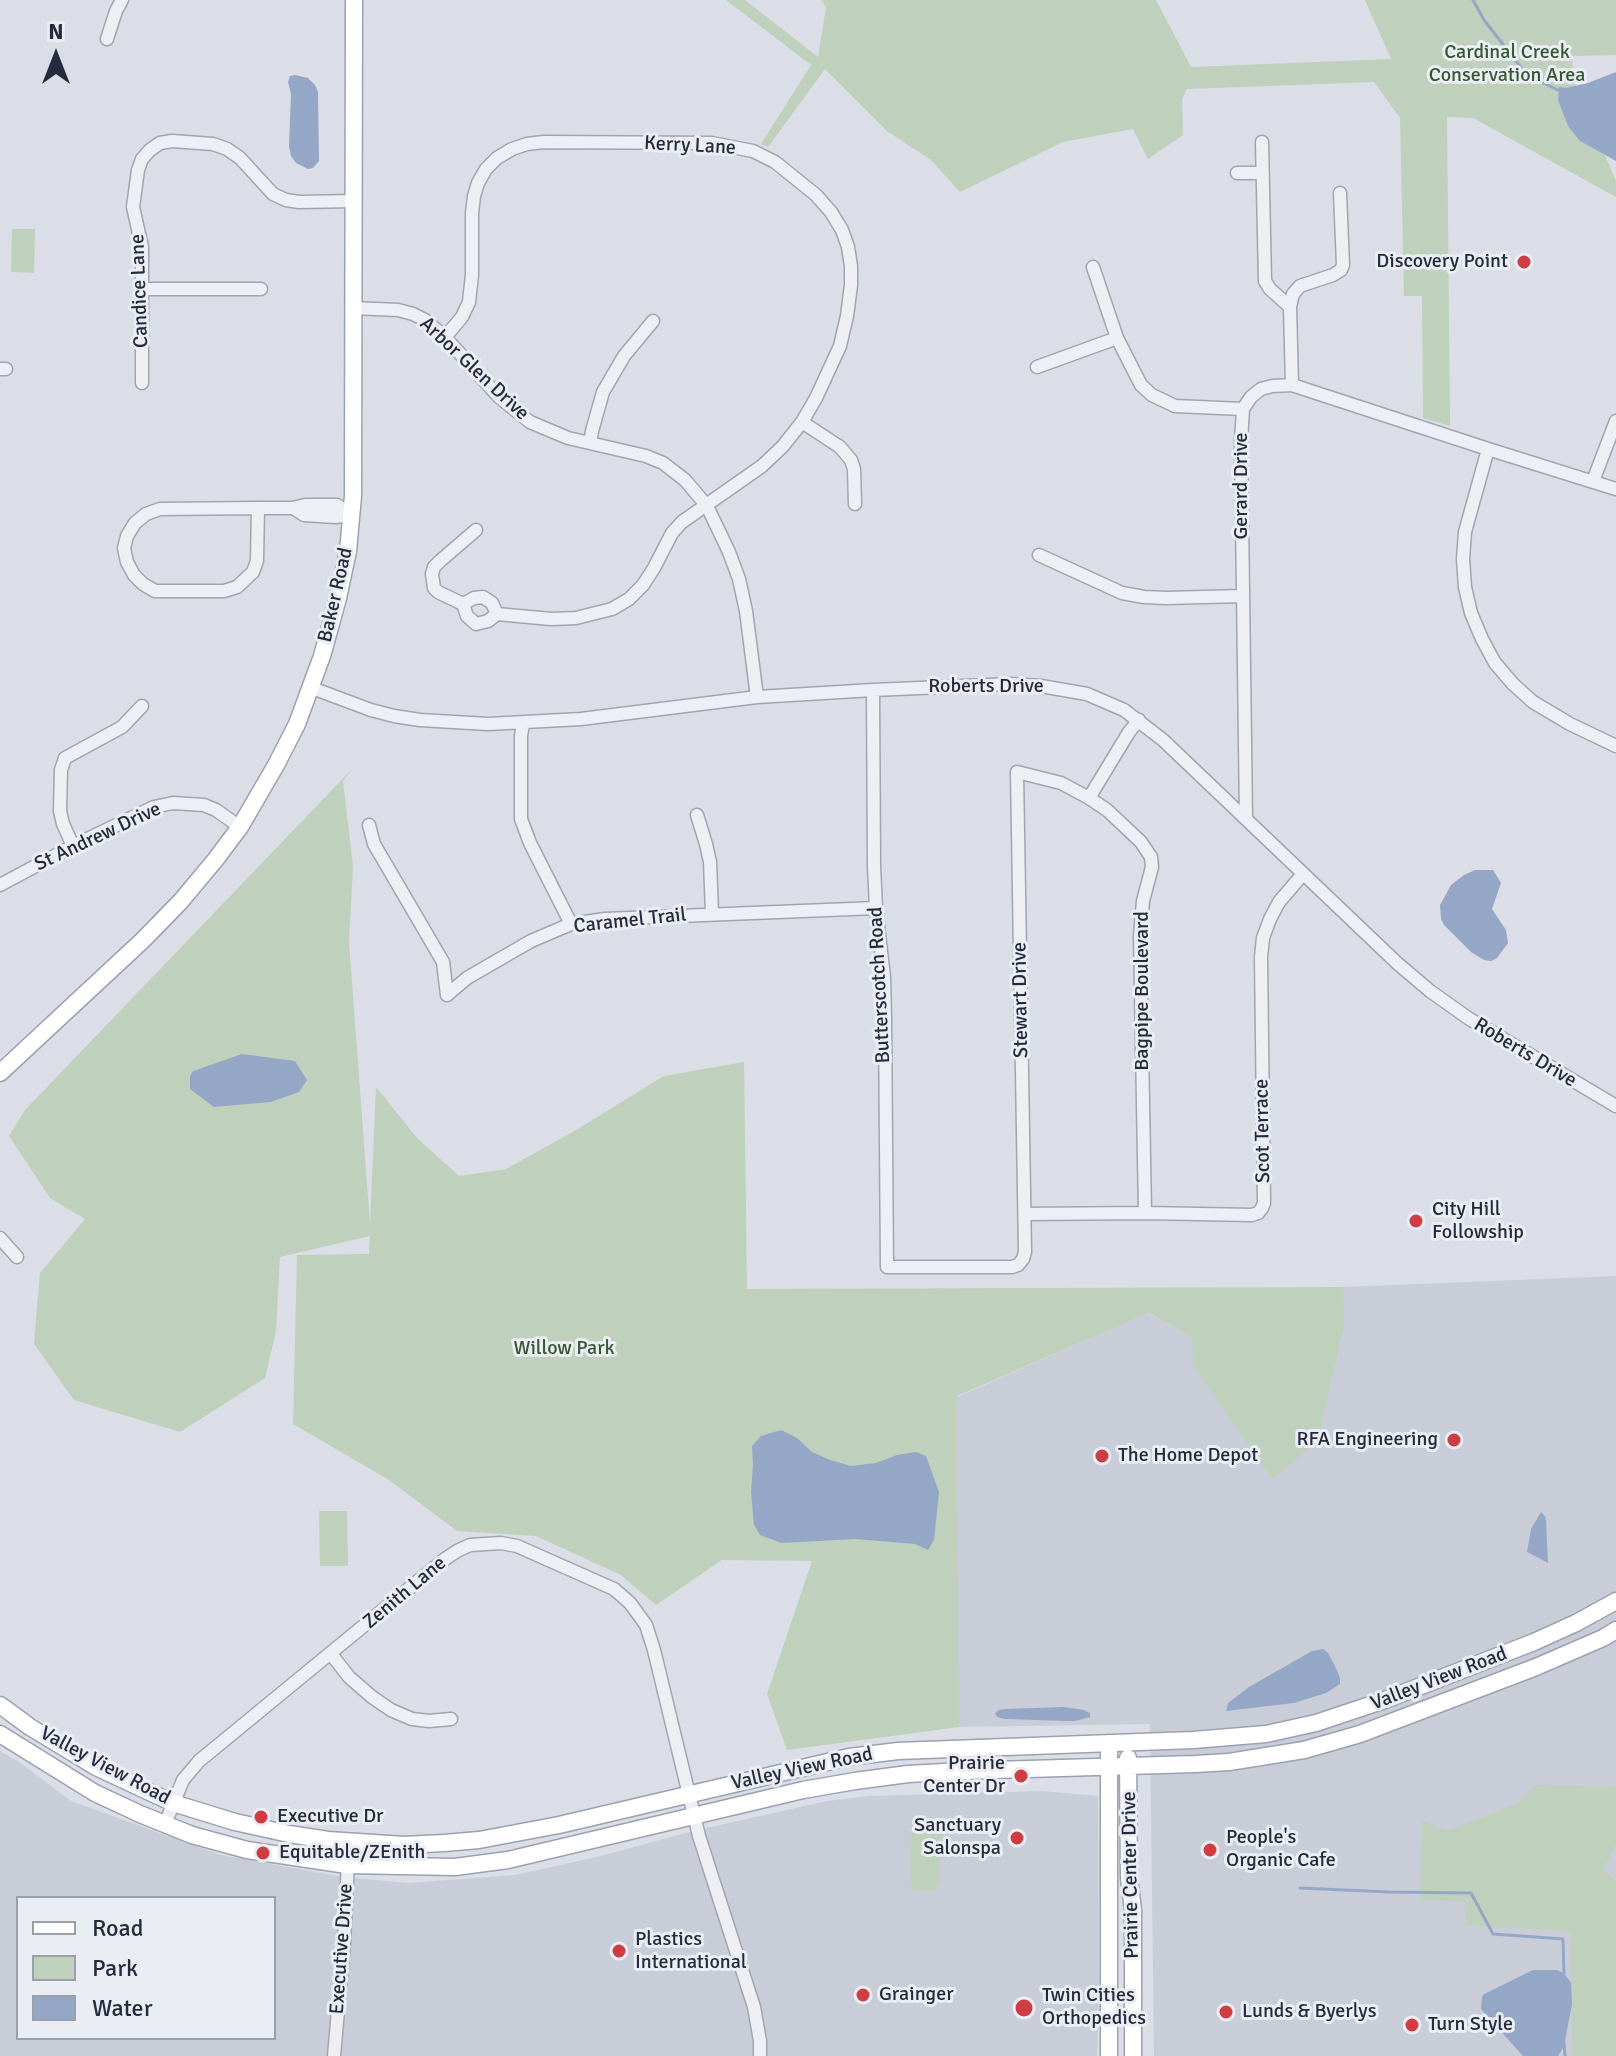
<!DOCTYPE html>
<html>
<head>
<meta charset="utf-8">
<style>
	body { margin:0 }
	#map { position:relative; width:1616px; height:2056px; overflow:hidden; background:#dbdee6; font-family:Signika,sans-serif }
	canvas { display:block }
	.legend { position:absolute; left:16px; top:1896px; width:260px; height:144px; box-sizing:border-box; background:#eaedf4; border:2px solid #9b9faa; margin:0; padding:10px 14px; list-style:none; font-size:24px; color:#252b3c }
	.legend li { display:flex; align-items:center; gap:16px; height:40px }
	.legend b { width:40px; border:2px solid #9b9faa }
	.north { position:absolute; left:16px; top:16px; width:80px; height:80px; -webkit-text-stroke:6px #eaedf4; paint-order:stroke; rotate:0deg; font-size:22px; font-weight:700; line-height:32px; text-align:center; color:#252b3c }
	.north::after { content:''; display:block; margin:auto; width:28px; height:36px; background:#252b3c; clip-path:polygon(50% 0,100% 100%,50% 72%,0 100%) }
</style>
</head>
<body>
<div id="map">
<canvas width="1616" height="2056"></canvas>
<ul class="legend">
<li><b style="height:10px;background:#fff"></b>Road</li>
<li><b style="height:22px;background:#bfd0bc"></b>Park</li>
<li><b style="height:22px;background:#95a7c7"></b>Water</li>
</ul>
<div class="north">N</div>
</div>
<script>
const ctx = document.querySelector('canvas').getContext('2d');
ctx.lineJoin = 'round';
function fill(path, color) {
  ctx.fillStyle = color;
  ctx.fill(path, 'evenodd');
}
function poly(rows) {
  const path = new Path2D();
  for (const r of rows) {
    path.moveTo(r[0], r[1]);
    for (let i = 2; i < r.length; i += 2) path.lineTo(r[i], r[i + 1]);
  }
  return path;
}
function stroke(path, color, width, dash) {
  ctx.strokeStyle = color;
  ctx.lineWidth = width;
  ctx.lineCap = dash ? 'butt' : 'round';
  ctx.setLineDash(dash || []);
  ctx.stroke(path);
}
function drawText(font, color, halo, rows, align = 'center') {
  ctx.font = font + ' Signika,sans-serif';
  ctx.lineWidth = 6;
  ctx.setLineDash([]);
  ctx.textBaseline = 'middle';
  ctx.strokeStyle = halo;
  ctx.fillStyle = color;
  for (const [text, x, y, turn = 0] of rows) {
    ctx.save();
    ctx.translate(x, y);
    ctx.rotate((+turn || 0) * Math.PI / 180);
    ctx.textAlign = isNaN(turn) ? turn : align;
    if (halo) ctx.strokeText(text, 0, 0);
    ctx.fillText(text, 0, 0);
    ctx.restore();
  }
}
fill(poly([
	[1616,1276,1616,2056,1154,2056,1150,1724,958,1727,957,1397,1147,1313,1192,1337,1340,1346,1343,1287],
	[0,1751,22,1764,71,1801,221,1855,343,1877,408,1883,515,1875,601,1856,689,1832,827,1801,869,1796,1043,1791,1098,1796,1099,1995,1097,2056,0,2056],
	[18,1898,274,1898,274,2038,18,2038]
]), '#c9cdd8');
fill(poly([
	[726,0,745,0,818,57,826,8,822,0,1156,0,1191,67,1391,59,1365,0,1616,0,1616,55,1572,56,1573,80,1616,181,1616,197,1473,118,1447,117,1450,426,1423,418,1422,296,1404,296,1400,118,1374,82,1187,89,1182,99,1183,135,1148,159,1133,129,1063,142,960,192,931,160,887,131,825,69,768,147,761,144,811,65],
	[12,229,35,229,34,273,11,272],
	[353,768,343,781,353,866,349,942,370,1224,376,1087,417,1138,459,1176,506,1169,571,1133,664,1076,744,1062,747,1289,1343,1287,1344,1326,1317,1442,1272,1479,1193,1365,1192,1337,1148,1313,957,1396,959,1727,787,1750,767,1694,812,1561,722,1560,656,1605,621,1575,536,1536,457,1531,389,1480,293,1424,297,1255,369,1254,370,1236,280,1257,276,1331,265,1378,180,1432,74,1400,34,1344,40,1273,85,1219,50,1198,9,1136,25,1110],
	[319,1511,347,1511,348,1566,320,1566],
	[1536,1785,1616,1787,1616,1844,1603,1870,1616,1881,1616,2056,1572,2056,1570,1931,1466,1925,1465,1901,1420,1900,1422,1821,1446,1830,1452,1829,1519,1803],
	[920,1826,932,1828,942,1832,939,1882,934,1891,912,1890,910,1879,911,1831]
]), '#bfd0bc');
fill(poly([
	[1616,72,1616,161,1580,141,1568,126,1558,100,1559,87,1566,88,1588,83],
	[295,75,308,78,315,85,318,92,319,161,313,168,308,169,296,163,291,156,289,146,291,94,288,82,290,76],
	[1475,870,1493,870,1501,883,1492,909,1506,930,1508,943,1497,958,1491,961,1484,960,1471,952,1444,925,1441,919,1440,905,1451,885,1464,875],
	[242,1054,295,1061,307,1080,299,1092,271,1102,214,1107,190,1089,190,1076,193,1071],
	[781,1430,797,1438,812,1452,830,1460,851,1466,876,1463,897,1455,916,1452,926,1456,939,1492,934,1540,928,1550,915,1544,855,1539,781,1543,760,1535,754,1525,751,1492,753,1465,752,1446,761,1436],
	[1541,1512,1545,1516,1546,1521,1548,1563,1527,1552,1531,1529],
	[1323,1649,1328,1653,1335,1666,1340,1678,1340,1684,1326,1693,1294,1703,1226,1711,1228,1703,1249,1687,1312,1651],
	[1064,1707,1084,1710,1090,1713,1090,1717,1075,1721,1066,1721,1005,1719,997,1717,995,1713,999,1710,1005,1709],
	[1533,1970,1557,1970,1563,1973,1571,1982,1572,2004,1570,2015,1564,2046,1558,2056,1523,2056,1481,2009,1482,1997,1484,1994]
]), '#95a7c7');
stroke(poly([
	[1473,0,1484,20,1527,75,1562,92],
	[1300,1888,1389,1892,1471,1893,1493,1934,1563,1939,1564,1975],
	[1564,2042,1565,2056]
]), '#95a7c7', 3);
const minor = poly([
	[107,39,116,11,122,0],
	[1262,142,1265,281,1270,289,1290,307,1292,385],
	[1237,173,1263,173],
	[1093,267,1117,338,1141,385,1152,395,1175,406,1243,409],
	[142,289,261,289],
	[1290,307,1293,294,1300,286,1333,275,1341,270,1343,265,1340,193],
	[353,308,398,310,413,314,425,320,445,337,499,397,530,422,568,438,646,456,663,463,685,480,707,506,729,552,739,579,746,611,757,697],
	[445,337,462,317,469,302,472,275,472,213,474,196,478,183,486,169,497,158,512,149,527,144,544,142,712,143,753,151,775,162,816,195,831,212,842,230,848,247,851,266,851,285,847,316,840,346,816,398,802,422,783,446,762,466,682,522,672,533,654,568,643,585,629,599,612,609,576,618,551,619,497,614,488,621,476,624,467,616,463,604,438,592,434,588,432,574,434,567,440,561,476,530],
	[1037,367,1117,338],
	[0,369,6,369],
	[142,383,142,247,133,207,138,170,142,159,150,150,160,143,172,141,213,144,227,149,240,158,273,194,286,200,299,202,354,201],
	[802,422,840,447,851,460,854,469,855,504],
	[590,443,592,431,603,392,624,356,653,321],
	[1488,449,1465,532,1463,559,1465,587,1471,613,1482,639,1495,663,1513,684,1533,702,1570,724,1616,746],
	[1593,481,1616,421],
	[258,508,257,561,253,572,237,587,224,591,155,591,143,584,134,575,127,562,124,548,127,536,135,523,146,514,160,509,258,508,293,508,305,505,337,505,351,515],
	[293,508,304,515,335,517,351,515],
	[1039,555,1122,593,1144,597,1166,598,1242,596],
	[463,604,474,598,483,597,492,603,497,614],
	[312,688,371,710,394,716,420,720,488,724,581,719,757,697,873,690,1011,684,1041,686,1087,694,1124,710,1163,740,1397,963,1430,991,1468,1018,1616,1106],
	[873,690,874,866,876,908,884,977,885,1018,887,1267,1012,1267,1018,1265,1023,1259,1025,1252,1017,772,1061,783,1089,798,1107,810,1141,842,1151,857,1152,867,1143,901,1140,936,1145,1213],
	[523,724,521,736,521,819,530,843,571,924],
	[1089,798,1129,732,1139,720],
	[697,815,706,844,710,862,712,913],
	[1246,818,1241,441,1243,409,1251,397,1261,389,1272,386,1292,385,1488,449,1616,489],
	[369,825,374,844,443,962,447,995,467,978,531,941,571,924,605,919,876,908],
	[73,846,63,824,60,811,61,770,65,758,122,727,142,706],
	[0,885,73,846,154,807,173,803,204,805,216,810,240,827],
	[1025,1214,1145,1213,1252,1215,1258,1213,1262,1208,1264,1203,1261,957,1263,938,1270,919,1279,902,1303,874],
	[0,1238,17,1257],
	[331,1654,349,1677,372,1697,391,1710,412,1719,429,1721,451,1719],
	[165,1824,183,1780,199,1761,445,1559,457,1551,470,1545,501,1543,517,1546,614,1589,630,1603,646,1625,654,1650,699,1836,754,2007,760,2041,760,2056],
	[334,2056,344,1942,349,1842]
]);
const major = poly([
	[0,1073,143,940,181,901,216,859,240,827,276,765,297,724,322,656,338,598,348,551,353,496,354,0],
	[0,1705,30,1727,96,1767,173,1803,235,1822,289,1834,328,1840,404,1845,444,1843,479,1840,559,1825,849,1757,898,1751,1193,1740,1266,1734,1316,1723,1385,1700,1534,1642,1576,1623,1616,1601],
	[0,1734,95,1793,140,1814,192,1835,247,1850,347,1865,455,1867,508,1860,803,1790,855,1781,908,1774,962,1771,1195,1764,1229,1762,1304,1750,1360,1734,1536,1667,1603,1638,1616,1630],
	[1109,1743,1109,2056],
	[1128,1758,1129,1878,1133,1910,1133,2056]
]);
stroke(minor, '#a1a5b0', 15);
stroke(major, '#9aa1b2', 19);
stroke(minor, '#eeeff4', 12);
stroke(major, '#fff', 16);
for (const [x, y, r, color] of [
	[1524,262,8,"#cf3c41"],
	[1416,1221,8,"#cf3c41"],
	[1454,1440,8,"#cf3c41"],
	[1102,1456,8,"#cf3c41"],
	[1021,1776,8,"#cf3c41"],
	[261,1817,8,"#cf3c41"],
	[1017,1838,8,"#cf3c41"],
	[1210,1850,8,"#cf3c41"],
	[263,1853,8,"#cf3c41"],
	[619,1951,8,"#cf3c41"],
	[863,1995,8,"#cf3c41"],
	[1024,2008,10,"#cf3c41"],
	[1226,2012,8,"#cf3c41"],
	[1412,2025,8,"#cf3c41"]
]) {
  const dot = new Path2D();
  dot.arc(x, y, r, 0, 2 * Math.PI);
  ctx.fillStyle = color;
  ctx.fill(dot);
  stroke(dot, '#eaedf4', 3);
}
drawText('20px', '#355832', '#eaedf4', [
	["Cardinal Creek",1507,53],
	["Conservation Area",1507,76],
	["Willow Park",564,1349]
]);
drawText('20px', '#252b3c', '#eaedf4', [
	["Kerry Lane",690,146,3],
	["Candice Lane",140,291,-92],
	["Arbor Glen Drive",474,369,43],
	["Gerard Drive",1242,486,-90],
	["Baker Road",336,595,-77],
	["Roberts Drive",986,687],
	["St Andrew Drive",98,837,-25],
	["Caramel Trail",630,921,-6],
	["Butterscotch Road",880,985,-93],
	["Bagpipe Boulevard",1143,991,-90],
	["Stewart Drive",1021,1000,-91],
	["Roberts Drive",1525,1053,31],
	["Scot Terrace",1263,1131,-91],
	["Zenith Lane",405,1593,-40],
	["Valley View Road",1439,1679,-21],
	["Valley View Road",105,1766,28],
	["Valley View Road",802,1769,-12],
	["Prairie Center Drive",1131,1875,-91],
	["Executive Drive",342,1949,-86]
]);
drawText('20px', '#252b3c', '#eaedf4', [
	["Discovery Point",1508,262,"right"],
	["City Hill",1432,1210],
	["Followship",1432,1233],
	["RFA Engineering",1438,1440,"right"],
	["The Home Depot",1118,1456],
	["Prairie",1005,1764,"right"],
	["Center Dr",1005,1787,"right"],
	["Executive Dr",277,1817],
	["Sanctuary",1001,1826,"right"],
	["Salonspa",1001,1849,"right"],
	["People's",1226,1838],
	["Organic Cafe",1226,1861],
	["Equitable/ZEnith",279,1853],
	["Plastics",635,1940],
	["International",635,1963],
	["Grainger",879,1995],
	["Twin Cities",1042,1996],
	["Orthopedics",1042,2019],
	["Lunds & Byerlys",1242,2012],
	["Turn Style",1428,2025]
], 'left');
</script>
</body>
</html>
